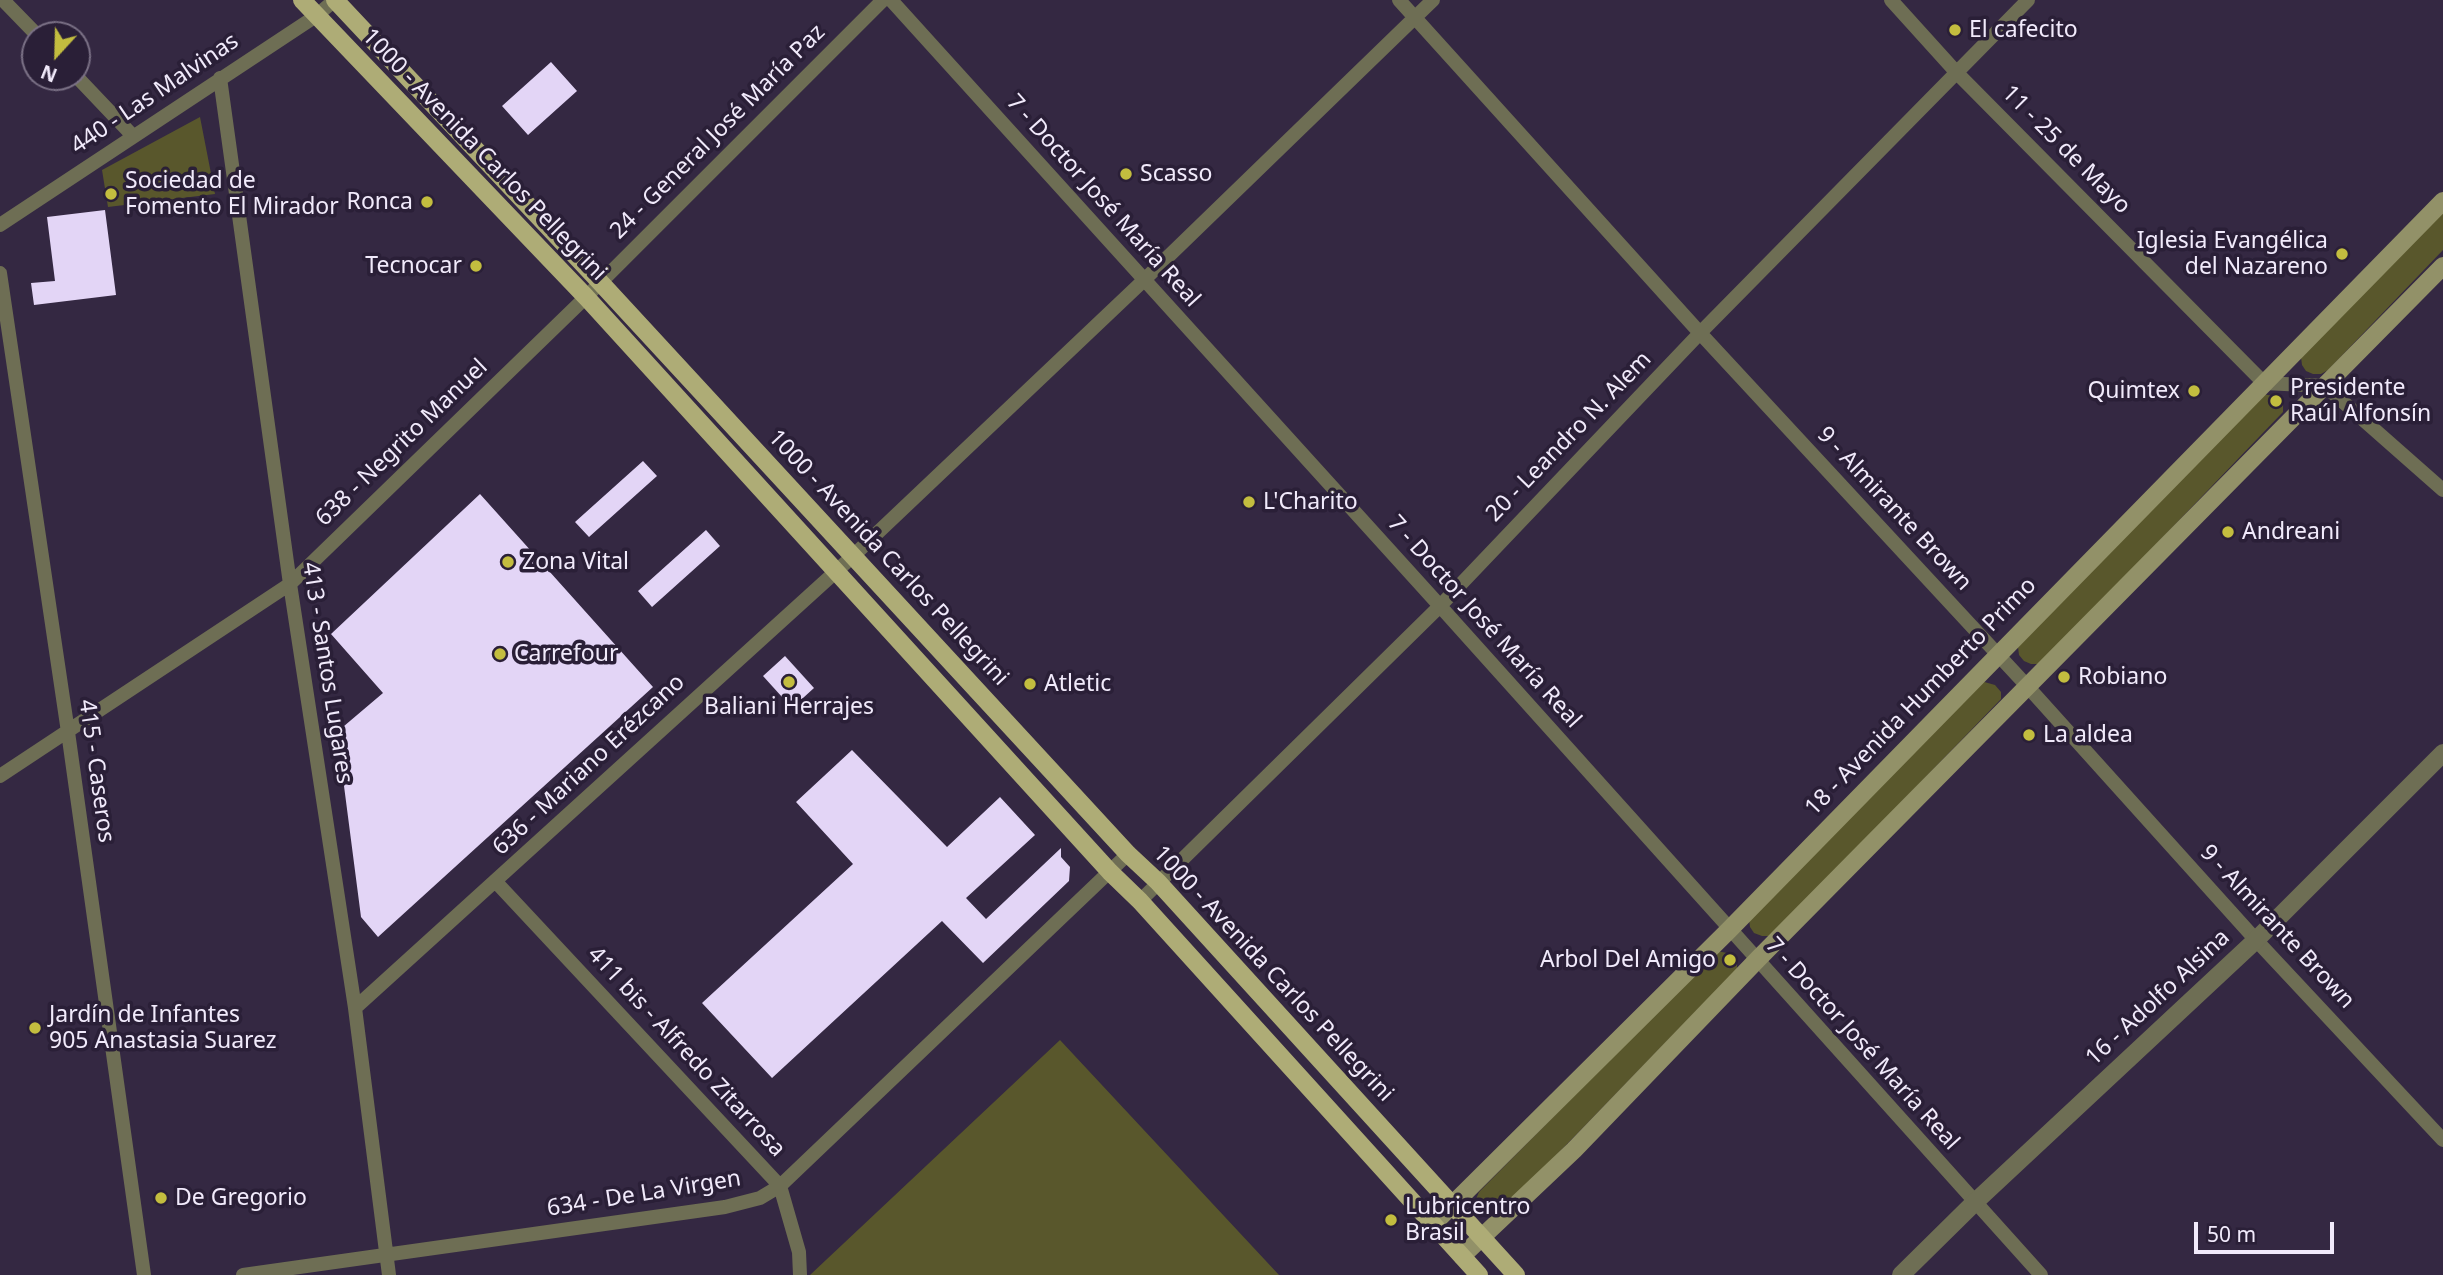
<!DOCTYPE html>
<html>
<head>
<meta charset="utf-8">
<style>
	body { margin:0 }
	#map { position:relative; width:2443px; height:1275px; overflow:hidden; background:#342842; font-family:"Noto Sans",sans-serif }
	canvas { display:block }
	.north { position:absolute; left:21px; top:21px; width:70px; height:70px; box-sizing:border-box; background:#2a1f37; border:2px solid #7a7085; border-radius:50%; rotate:202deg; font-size:19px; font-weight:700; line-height:28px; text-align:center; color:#f1eafb }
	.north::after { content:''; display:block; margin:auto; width:24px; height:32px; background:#c3bd3f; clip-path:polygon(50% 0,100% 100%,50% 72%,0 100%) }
	.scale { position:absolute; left:2194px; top:1222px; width:140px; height:32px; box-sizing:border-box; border:4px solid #f1eafb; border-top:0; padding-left:9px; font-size:21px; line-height:24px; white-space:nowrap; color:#f1eafb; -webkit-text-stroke:5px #2a1f37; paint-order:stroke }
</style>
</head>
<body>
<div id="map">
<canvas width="2443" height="1275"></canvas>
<div class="north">N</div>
<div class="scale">50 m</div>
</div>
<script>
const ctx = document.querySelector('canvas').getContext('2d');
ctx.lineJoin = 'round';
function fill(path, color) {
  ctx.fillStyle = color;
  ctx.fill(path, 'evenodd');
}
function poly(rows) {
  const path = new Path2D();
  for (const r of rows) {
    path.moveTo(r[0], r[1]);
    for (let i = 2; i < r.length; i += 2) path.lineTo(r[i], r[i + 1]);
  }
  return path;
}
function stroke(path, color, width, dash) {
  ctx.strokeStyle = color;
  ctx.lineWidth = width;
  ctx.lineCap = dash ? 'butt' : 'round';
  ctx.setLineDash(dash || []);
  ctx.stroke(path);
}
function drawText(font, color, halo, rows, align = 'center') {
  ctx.font = font + ' "Noto Sans",sans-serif';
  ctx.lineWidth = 7;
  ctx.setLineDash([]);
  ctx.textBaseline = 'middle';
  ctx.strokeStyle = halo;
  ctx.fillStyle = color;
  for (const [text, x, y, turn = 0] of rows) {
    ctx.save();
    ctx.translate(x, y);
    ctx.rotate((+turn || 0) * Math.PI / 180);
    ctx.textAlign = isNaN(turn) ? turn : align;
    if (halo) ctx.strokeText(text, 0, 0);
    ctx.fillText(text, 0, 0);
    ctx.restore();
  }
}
fill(poly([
	[200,117,215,194,108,207,102,170],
	[2443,209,2443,250,2328,370,2321,374,2313,374,2306,371,2302,365,2301,357],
	[2263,394,2278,397,2283,405,2283,412,2045,660,2038,664,2031,664,2024,661,2019,655,2018,647],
	[1981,681,1995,685,2001,692,2001,699,1776,932,1769,936,1762,936,1754,933,1750,927,1749,919],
	[1717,951,1732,954,1737,962,1737,969,1502,1211,1496,1215,1488,1216,1481,1213,1477,1206,1476,1199,1479,1192],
	[1060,1040,1279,1275,810,1275]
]), '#59572c');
fill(poly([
	[551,62,577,91,528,135,502,106],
	[105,210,116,295,34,305,31,283,55,281,47,217],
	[643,461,657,476,589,537,575,522],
	[480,494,653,687,378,937,361,917,337,732,383,693,331,634],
	[706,530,720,546,652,607,638,591],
	[785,656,814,688,792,708,763,676],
	[852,750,947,847,1000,797,1035,835,966,898,986,919,1061,848,1061,857,1070,867,1069,881,983,963,942,921,772,1078,702,1003,853,864,796,802]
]), '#e3d5f6');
stroke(poly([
	[3,0,37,35],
	[891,0,1440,606,2041,1275],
	[1399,0,1700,333,2028,687,2256,940,2443,1140],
	[1891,0,1957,73,2264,383,2325,386,2443,490],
	[77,77,133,136],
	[220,78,290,584,355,1008,389,1275],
	[0,225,316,16,335,0],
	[0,273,68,732,144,1275],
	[0,776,290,584,586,297,883,0],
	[496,882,780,1186,799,1252,800,1275],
	[1140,901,1440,606,1700,333,2028,0],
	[355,1008,853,556,1143,281,1433,0],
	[243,1275,725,1207,760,1198,780,1186,1128,854]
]), '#6e6e54', 14);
stroke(poly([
	[1901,1275,1974,1203,2256,940,2443,753]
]), '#6e6e54', 18);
stroke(poly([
	[1432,1225,1729,930,2443,201],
	[1462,1256,1574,1150,1757,960,2443,266]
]), '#929168', 18);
stroke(poly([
	[302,0,586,297,1110,872,1140,901,1479,1275],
	[335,0,600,282,1128,854,1158,882,1516,1275]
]), '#aeac76', 18);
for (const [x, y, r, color] of [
	[1955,30,7,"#c3bd3f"],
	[1126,174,7,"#c3bd3f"],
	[111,194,7,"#c3bd3f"],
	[427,202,7,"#c3bd3f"],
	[2342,254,7,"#c3bd3f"],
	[476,266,7,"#c3bd3f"],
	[2194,391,7,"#c3bd3f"],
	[2276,401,7,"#c3bd3f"],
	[1249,502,7,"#c3bd3f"],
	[2228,532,7,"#c3bd3f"],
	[508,562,7,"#c3bd3f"],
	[500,654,7,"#c3bd3f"],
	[2064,677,7,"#c3bd3f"],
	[789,682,7,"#c3bd3f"],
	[1030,684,7,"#c3bd3f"],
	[2029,735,7,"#c3bd3f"],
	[1730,960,7,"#c3bd3f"],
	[35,1028,7,"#c3bd3f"],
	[161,1198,7,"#c3bd3f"],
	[1391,1220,7,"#c3bd3f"]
]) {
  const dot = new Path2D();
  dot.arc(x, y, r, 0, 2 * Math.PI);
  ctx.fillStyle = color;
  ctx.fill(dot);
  stroke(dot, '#2a1f37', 2.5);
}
drawText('23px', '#f1eafb', '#2a1f37', [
	["El cafecito",1969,30],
	["Scasso",1140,174],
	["Sociedad de",125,181],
	["Fomento El Mirador",125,207],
	["Ronca",413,202,"right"],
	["Iglesia Evangélica",2328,241,"right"],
	["del Nazareno",2328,267,"right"],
	["Tecnocar",462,266,"right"],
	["Presidente",2290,388],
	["Raúl Alfonsín",2290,414],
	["Quimtex",2180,391,"right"],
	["L'Charito",1263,502],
	["Andreani",2242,532],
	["Zona Vital",522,562],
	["Carrefour",514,654],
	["Robiano",2078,677],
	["Atletic",1044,684],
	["Baliani Herrajes",789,707,"center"],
	["La aldea",2043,735],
	["Arbol Del Amigo",1716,960,"right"],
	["Jardín de Infantes",49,1015],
	["905 Anastasia Suarez",49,1041],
	["De Gregorio",175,1198],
	["Lubricentro",1405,1207],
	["Brasil",1405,1233]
], 'left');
drawText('23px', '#f1eafb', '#2a1f37', [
	["440 - Las Malvinas",155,94,-34],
	["24 - General José María Paz",718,132,-45],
	["11 - 25 de Mayo",2066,150,45],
	["1000 - Avenida Carlos Pellegrini",484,155,46],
	["7 - Doctor José María Real",1103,201,48],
	["20 - Leandro N. Alem",1569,437,-46],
	["638 - Negrito Manuel",402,443,-44],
	["9 - Almirante Brown",1894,509,47],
	["1000 - Avenida Carlos Pellegrini",888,558,47],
	["7 - Doctor José María Real",1484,622,48],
	["413 - Santos Lugares",327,673,81],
	["18 - Avenida Humberto Primo",1921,697,-46],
	["636 - Mariano Erézcano",589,765,-43],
	["415 - Caseros",96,771,82],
	["9 - Almirante Brown",2277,927,47],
	["1000 - Avenida Carlos Pellegrini",1273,974,47],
	["16 - Adolfo Alsina",2158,998,-43],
	["7 - Doctor José María Real",1862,1044,48],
	["411 bis - Alfredo Zitarrosa",686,1052,47],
	["634 - De La Virgen",644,1194,-9]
]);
</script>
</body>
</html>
